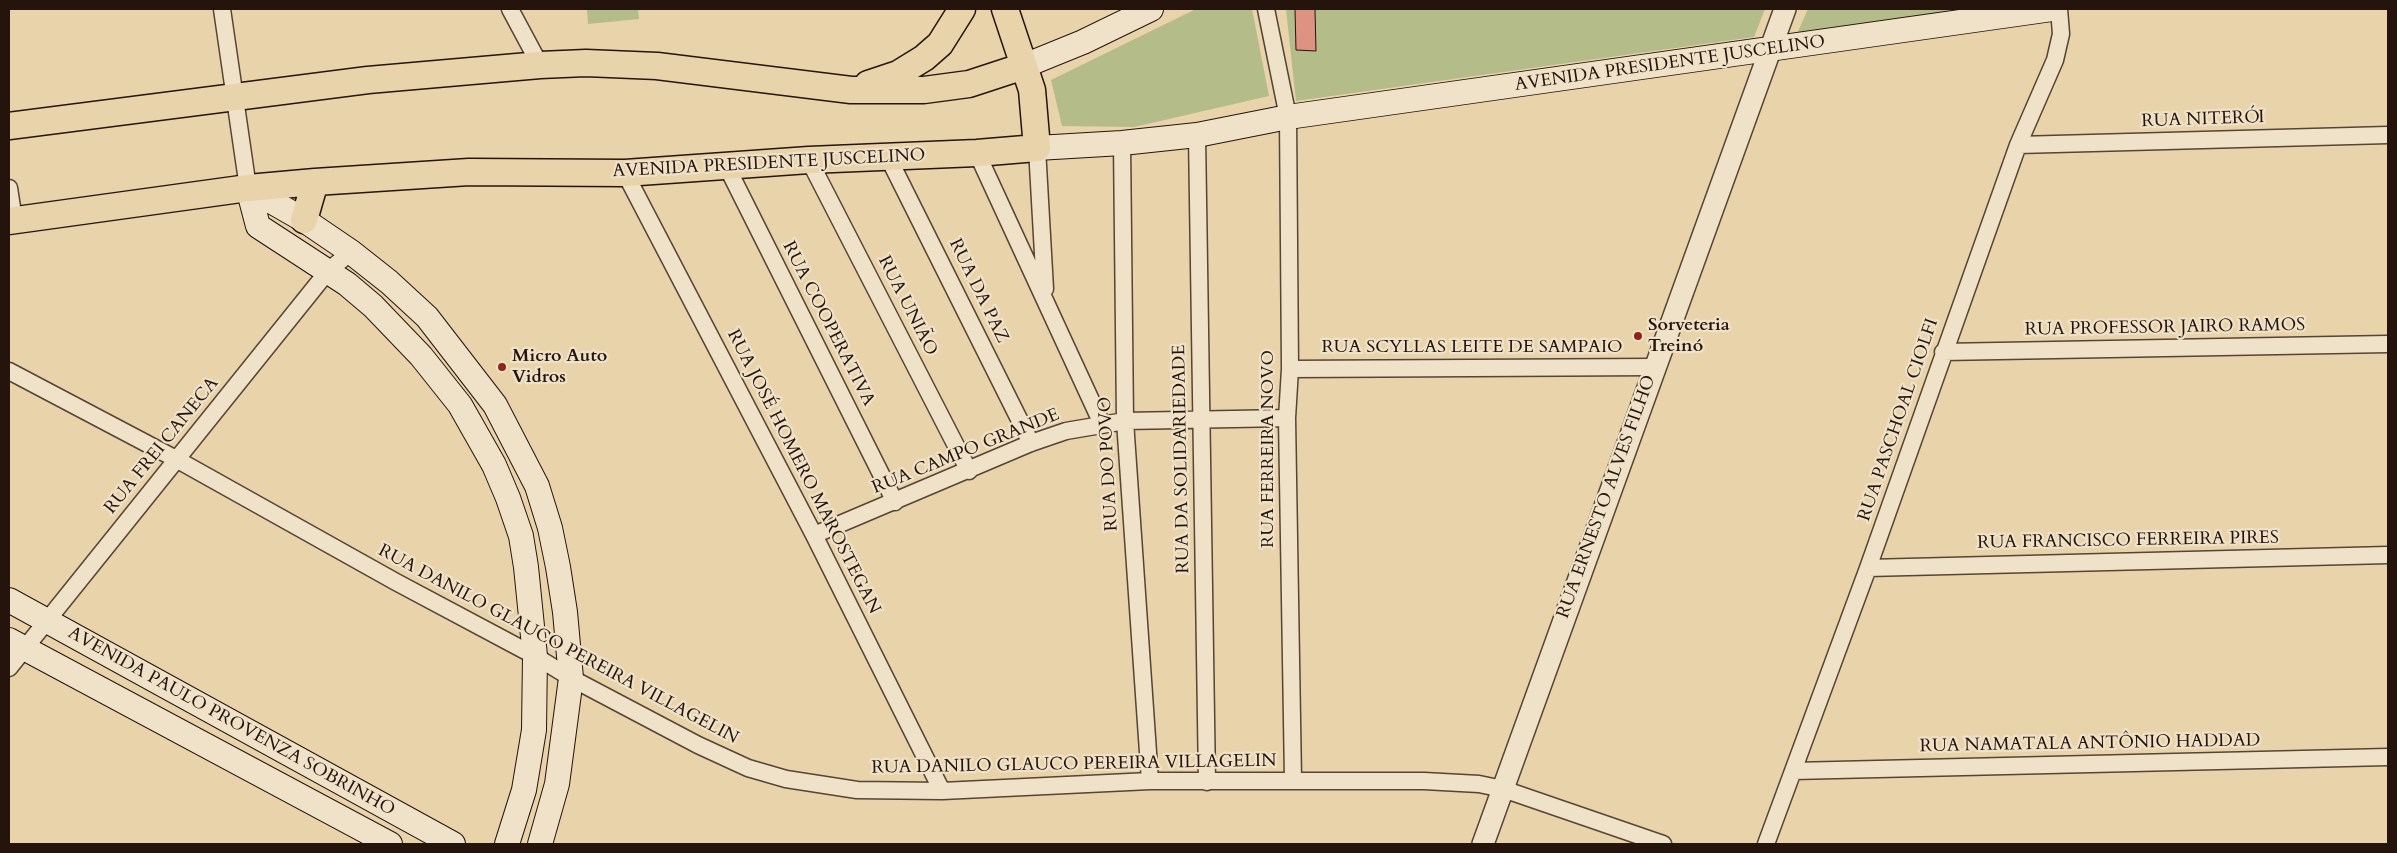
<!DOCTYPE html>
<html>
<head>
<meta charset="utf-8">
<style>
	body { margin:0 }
	#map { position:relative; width:2397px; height:853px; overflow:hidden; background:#e8d3ab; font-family:Cardo,serif }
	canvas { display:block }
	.frame { position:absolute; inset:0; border:10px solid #25140c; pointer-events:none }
</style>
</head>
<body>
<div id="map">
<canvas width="2397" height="853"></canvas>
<div class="frame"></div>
</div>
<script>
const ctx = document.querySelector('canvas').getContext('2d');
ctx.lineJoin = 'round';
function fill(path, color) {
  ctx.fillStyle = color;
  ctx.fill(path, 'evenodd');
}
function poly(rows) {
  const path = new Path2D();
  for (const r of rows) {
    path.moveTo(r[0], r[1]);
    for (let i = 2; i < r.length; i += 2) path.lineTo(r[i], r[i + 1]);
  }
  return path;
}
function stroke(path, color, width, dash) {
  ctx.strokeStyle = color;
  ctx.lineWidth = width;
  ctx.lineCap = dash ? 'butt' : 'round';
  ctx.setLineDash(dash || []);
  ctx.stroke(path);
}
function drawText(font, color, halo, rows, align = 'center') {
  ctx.font = font + ' Cardo,serif';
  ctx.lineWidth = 4.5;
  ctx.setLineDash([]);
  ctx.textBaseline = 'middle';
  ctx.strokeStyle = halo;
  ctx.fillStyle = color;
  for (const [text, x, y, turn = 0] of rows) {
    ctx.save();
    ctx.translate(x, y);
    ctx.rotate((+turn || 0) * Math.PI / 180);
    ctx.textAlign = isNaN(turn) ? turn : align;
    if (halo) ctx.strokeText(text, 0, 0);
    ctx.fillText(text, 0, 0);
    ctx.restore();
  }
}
fill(poly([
	[587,9,638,9,639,19,588,24],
	[1196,9,1252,9,1269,96,1134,127,1062,126,1051,80],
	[1286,9,1765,9,1754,37,1296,101],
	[1808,9,1974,9,1796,36]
]), '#b4bc8a');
const building = poly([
	[1295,9,1315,9,1316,51,1296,50,1295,9]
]);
fill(building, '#dd9282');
stroke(building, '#25140c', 1);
const minor = poly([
	[222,9,248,188],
	[510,9,540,65],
	[1266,9,1288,117,1290,369,1287,418,1293,780],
	[1197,135,1207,782],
	[1122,143,1125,421,1150,781],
	[2018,145,2388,135],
	[1037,148,1045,289],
	[977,153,1102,424],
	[888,157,1031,443],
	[809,160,969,471],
	[726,165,895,502],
	[625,173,814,535,942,791],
	[9,188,14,220],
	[1943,352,2388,344],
	[1290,369,1654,367],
	[9,371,176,459,396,582,535,656,571,678,698,745,748,768,786,779,857,790,942,791,1150,781,1424,781,1479,784,1503,789,1663,844],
	[814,535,1031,443,1066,431,1125,421,1287,418],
	[1868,568,2388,555],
	[9,668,328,271,351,252],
	[1793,771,2388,757],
	[1766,844,1868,568,2018,145,2055,60,2061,34,2059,9]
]);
const tertiary = poly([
	[1483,844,1785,9]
]);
const secondary = poly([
	[1024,66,1083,42,1151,9],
	[1037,148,1122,143,1197,135,1288,117,2052,9],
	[248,188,304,220,351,252,389,282,427,317,495,405,537,486,550,528,558,567,565,612,571,678,557,784,540,844],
	[248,188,258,226,347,284,373,306,421,356,460,405,494,465,508,498,521,536,526,567,535,656,534,730,524,790,507,844],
	[9,600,453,844],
	[9,640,390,844]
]);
const primary = poly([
	[868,84,898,74,924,58,940,44,962,9],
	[9,126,368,80,540,65,586,63,657,66,851,90,924,90,969,84,1024,66],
	[304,220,315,182],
	[9,221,248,188,315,182,469,172,625,173,809,160,977,153,1037,148,1032,90,1005,9]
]);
stroke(minor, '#564434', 19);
stroke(tertiary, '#564434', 24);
stroke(secondary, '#25140c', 26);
stroke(primary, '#25140c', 29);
stroke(minor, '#f0e2c8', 16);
stroke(tertiary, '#f0e2c8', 21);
stroke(secondary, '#f0e2c8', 24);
stroke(primary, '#e8d3ab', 26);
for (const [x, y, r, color] of [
	[1638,336,5,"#8f2418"],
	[502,367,5,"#8f2418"]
]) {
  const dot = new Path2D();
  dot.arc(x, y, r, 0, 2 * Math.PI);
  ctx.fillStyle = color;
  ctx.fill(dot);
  stroke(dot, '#f0e2c8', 2);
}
drawText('18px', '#25140c', '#f0e2c8', [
	["AVENIDA PRESIDENTE JUSCELINO",1670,64,-8],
	["RUA NITERÓI",2203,120,-2],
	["AVENIDA PRESIDENTE JUSCELINO",769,164,-3],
	["RUA DA PAZ",978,291,64],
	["RUA UNIÃO",907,306,63],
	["RUA COOPERATIVA",828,324,63],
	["RUA PROFESSOR JAIRO RAMOS",2165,328,-1],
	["RUA SCYLLAS LEITE DE SAMPAIO",1472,348],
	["RUA PASCHOAL CIOLFI",1899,420,-71],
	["RUA FREI CANECA",162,446,-51],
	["RUA FERREIRA NOVO",1269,449,-90],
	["RUA CAMPO GRANDE",966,452,-22],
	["RUA DA SOLIDARIEDADE",1182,459,-91],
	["RUA DO POVO",1109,464,-93],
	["RUA JOSÉ HOMERO MAROSTEGAN",803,472,63],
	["RUA ERNESTO ALVES FILHO",1607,497,-70],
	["RUA FRANCISCO FERREIRA PIRES",2128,541,-1],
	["RUA DANILO GLAUCO PEREIRA VILLAGELIN",558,645,28],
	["AVENIDA PAULO PROVENZA SOBRINHO",231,722,29],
	["RUA NAMATALA ANTÔNIO HADDAD",2090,744,-1],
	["RUA DANILO GLAUCO PEREIRA VILLAGELIN",1074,765,-1]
]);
drawText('bold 18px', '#25140c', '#f0e2c8', [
	["Sorveteria",1648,326],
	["Treinó",1648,347],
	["Micro Auto",512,357],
	["Vidros",512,378]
], 'left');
</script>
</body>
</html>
